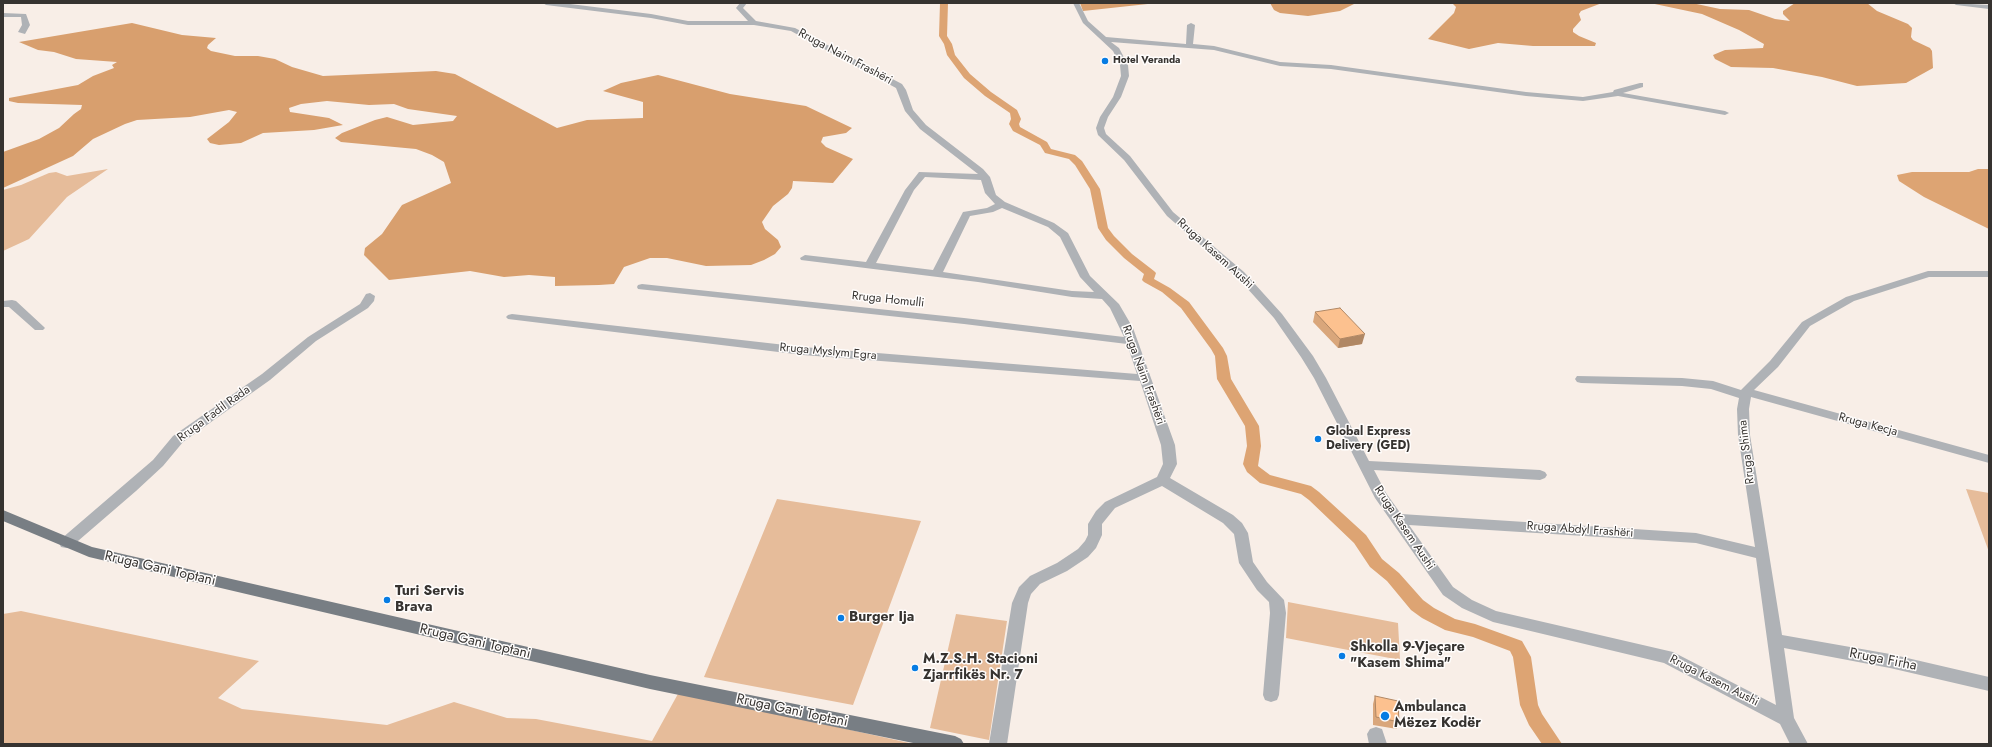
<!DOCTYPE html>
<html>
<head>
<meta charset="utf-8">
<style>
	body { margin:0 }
	#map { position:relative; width:1992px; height:747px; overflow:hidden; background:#f8eee7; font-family:Jost,sans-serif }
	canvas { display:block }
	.frame { position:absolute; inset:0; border:4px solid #363330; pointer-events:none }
</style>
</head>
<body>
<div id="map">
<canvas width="1992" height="747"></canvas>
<div class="frame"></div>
</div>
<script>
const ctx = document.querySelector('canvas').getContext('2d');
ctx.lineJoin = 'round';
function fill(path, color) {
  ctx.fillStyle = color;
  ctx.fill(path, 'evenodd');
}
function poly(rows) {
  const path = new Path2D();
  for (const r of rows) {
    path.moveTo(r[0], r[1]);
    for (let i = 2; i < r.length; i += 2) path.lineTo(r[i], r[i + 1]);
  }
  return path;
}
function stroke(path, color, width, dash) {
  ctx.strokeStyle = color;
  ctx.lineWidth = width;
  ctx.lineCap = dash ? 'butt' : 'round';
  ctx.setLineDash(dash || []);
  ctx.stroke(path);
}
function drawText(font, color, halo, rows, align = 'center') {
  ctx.font = font + ' Jost,sans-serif';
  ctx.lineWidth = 3;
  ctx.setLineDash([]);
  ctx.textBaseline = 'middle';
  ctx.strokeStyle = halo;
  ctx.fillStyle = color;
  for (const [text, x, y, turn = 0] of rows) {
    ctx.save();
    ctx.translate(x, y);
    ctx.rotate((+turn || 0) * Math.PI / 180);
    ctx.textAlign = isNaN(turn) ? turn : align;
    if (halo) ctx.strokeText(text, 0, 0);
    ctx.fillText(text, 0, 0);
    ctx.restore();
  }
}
fill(poly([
	[108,169,67,197,29,239,3,251,3,190,21,185,49,173,56,172,67,176],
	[1966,489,1989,493,1989,552],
	[777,499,921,521,853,705,704,677],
	[1288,602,1398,623,1400,660,1286,638],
	[21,611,259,661,218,698,242,709,387,725,454,702,507,718,536,719,652,741,679,692,914,744,3,744,3,614],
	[956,614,1007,621,989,740,930,728]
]), '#e6bc9a');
fill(poly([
	[1080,3,1157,3,1083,11],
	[1270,3,1356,3,1340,11,1308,16,1280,13,1274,10],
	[1452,3,1602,3,1581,11,1579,14,1581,20,1573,29,1573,32,1579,36,1596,43,1595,46,1533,46,1498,43,1469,49,1428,39,1454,13,1456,7],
	[1650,3,1692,3,1720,9,1749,10,1775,19,1790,21,1783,14,1783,11,1795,3,1867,3,1877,11,1908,24,1912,28,1911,37,1913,40,1930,48,1932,51,1933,68,1906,83,1857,86,1822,77,1773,68,1731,67,1715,59,1713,55,1725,50,1763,48,1764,44,1739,30,1702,14],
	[132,23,182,35,216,38,208,45,207,48,211,51,235,56,258,56,275,59,292,67,323,76,436,71,455,74,557,128,587,120,643,118,643,102,603,91,621,83,658,75,730,94,806,106,852,128,846,133,823,137,821,142,826,147,853,159,833,183,793,181,792,188,788,194,773,206,762,222,765,229,778,240,781,247,775,254,764,260,751,265,706,266,667,258,650,258,624,267,614,284,599,285,555,286,555,277,529,275,504,277,470,271,389,280,364,255,365,248,382,234,402,205,451,183,444,162,432,155,416,149,341,142,335,138,342,133,375,120,387,117,413,125,453,121,457,116,408,109,394,104,369,105,327,101,301,104,289,108,290,112,329,118,343,125,314,130,263,133,241,143,219,145,210,143,207,139,229,122,237,112,229,110,190,117,137,120,125,124,93,139,73,156,3,188,3,152,39,139,59,128,74,114,81,109,82,105,18,103,9,101,9,98,78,85,93,76,114,68,112,65,117,62,76,59,54,52,38,50,19,42]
]), '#d89f6e');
fill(poly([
	[1978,169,1989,169,1989,229,1924,197,1899,181,1897,175,1912,172,1969,172]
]), '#dda473');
fill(poly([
	[940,3,948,3,947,36,952,44,955,55,970,74,991,92,1017,110,1021,119,1019,124,1020,127,1047,142,1051,149,1075,155,1082,161,1100,189,1108,228,1114,236,1132,254,1154,271,1156,273,1154,279,1170,288,1189,302,1223,348,1227,356,1231,379,1259,426,1261,446,1258,466,1270,475,1311,486,1319,492,1366,535,1382,559,1399,573,1423,600,1434,608,1455,619,1475,624,1522,641,1531,657,1538,705,1542,714,1562,744,1542,744,1529,725,1520,705,1513,657,1510,651,1473,637,1445,630,1422,618,1411,610,1387,581,1370,567,1354,543,1309,500,1301,494,1260,483,1247,472,1243,464,1247,446,1245,426,1217,379,1215,356,1211,349,1181,308,1162,292,1144,282,1142,280,1144,274,1124,258,1106,240,1098,228,1090,189,1075,165,1069,159,1045,153,1040,145,1013,131,1009,124,1011,119,1010,113,985,96,964,78,947,55,944,44,939,36,940,3]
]), '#dda473');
fill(poly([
	[543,3,562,3,651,14,688,21,748,21,736,8,740,3,747,3,743,8,756,21,795,28,902,84,906,90,913,110,926,125,983,169,990,177,996,195,1005,202,1054,223,1068,233,1090,276,1119,304,1133,328,1175,445,1177,464,1170,478,1233,515,1242,523,1248,533,1253,562,1267,582,1284,600,1286,613,1279,695,1277,700,1271,702,1265,700,1263,695,1270,613,1269,602,1257,590,1239,563,1234,534,1223,523,1162,486,1115,508,1102,524,1102,535,1096,548,1088,557,1067,571,1040,584,1031,594,1028,603,1007,744,989,744,1012,603,1019,587,1030,576,1057,563,1078,549,1085,541,1088,535,1088,524,1096,511,1105,502,1157,477,1163,464,1161,445,1140,381,803,355,508,319,506,317,508,315,512,314,803,347,1137,374,1127,344,964,324,638,289,637,287,638,285,642,284,964,318,1124,337,1110,308,1102,299,1072,297,978,282,801,260,800,258,805,255,866,262,905,190,919,172,978,174,920,129,905,111,896,88,791,31,754,25,688,25,651,18,546,5,543,3],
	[925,177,981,180,985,193,995,204,987,208,963,212,933,270,876,263,914,190,925,177],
	[1002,208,1048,227,1060,237,1080,277,1094,292,1072,291,943,272,970,216,993,212,1002,208],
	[1073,3,1079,3,1088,21,1106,37,1186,44,1187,25,1191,23,1195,25,1193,44,1214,46,1280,62,1331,65,1526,92,1583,97,1613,92,1614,90,1640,83,1643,83,1643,87,1623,93,1725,111,1729,113,1725,115,1618,96,1583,101,1526,96,1331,69,1280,66,1214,50,1111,42,1119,48,1128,65,1129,76,1121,97,1108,117,1104,128,1106,134,1130,156,1173,212,1244,272,1282,314,1313,356,1326,378,1369,461,1540,470,1545,472,1547,475,1545,478,1540,480,1374,470,1386,493,1401,514,1696,533,1755,547,1738,435,1737,409,1739,398,1711,389,1682,386,1581,383,1577,382,1575,379,1577,376,1682,378,1713,381,1741,390,1770,361,1802,322,1846,297,1928,271,1989,271,1989,277,1929,277,1854,301,1810,326,1778,367,1754,390,1989,455,1989,463,1751,397,1749,409,1750,435,1782,635,1890,654,1989,677,1989,691,1890,668,1784,648,1794,718,1808,744,1790,744,1780,724,1664,663,1493,622,1462,608,1443,595,1375,498,1314,378,1301,357,1274,318,1236,276,1167,216,1124,160,1098,135,1096,128,1100,117,1113,97,1121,76,1120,65,1113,51,1083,23,1073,3],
	[1409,525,1696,543,1756,558,1776,705,1673,652,1496,611,1472,600,1453,587,1409,525],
	[1953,3,1989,5,1989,9,1956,5,1953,3],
	[3,13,26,14,30,25,25,34,18,32,22,25,21,17,3,17,3,13],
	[370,293,375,296,374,301,368,308,316,341,270,380,183,442,163,466,136,491,71,547,66,548,61,547,59,543,61,539,153,460,173,436,262,374,308,337,360,304,366,294,370,293],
	[12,300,16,301,43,326,45,328,43,330,35,330,9,307,3,307,3,301,12,300],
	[1376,727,1382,729,1387,744,1369,744,1367,734,1370,729,1376,727]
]), '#afb2b6');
fill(poly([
	[3,510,92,547,650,675,955,736,961,739,964,744,918,744,650,689,89,557,3,521,3,510]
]), '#787e84');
fill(poly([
	[1315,312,1362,344,1338,348,1313,322],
	[1375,696,1399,722,1397,729,1373,725,1373,704]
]), '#d9a67b');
fill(poly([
	[1365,334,1362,344,1338,348,1340,339]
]), '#b08764');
const building = poly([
	[1340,308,1365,334,1340,339,1315,312,1340,308],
	[1375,696,1398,701,1399,722,1376,717,1375,696]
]);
fill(building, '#fcc18f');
stroke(building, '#b08764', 1);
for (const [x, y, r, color] of [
	[1105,61,4,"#077ce3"],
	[1318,439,4,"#077ce3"],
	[387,600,4,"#077ce3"],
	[841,618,4,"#077ce3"],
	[1342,656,4,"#077ce3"],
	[915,668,4,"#077ce3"],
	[1385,716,5,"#077ce3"]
]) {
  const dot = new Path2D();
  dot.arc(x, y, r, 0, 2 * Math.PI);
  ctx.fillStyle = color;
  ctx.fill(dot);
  stroke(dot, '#fffdfc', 1.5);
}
drawText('bold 10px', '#363330', '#fffdfc', [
	["Hotel Veranda",1113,61]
], 'left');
drawText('12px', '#363330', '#fffdfc', [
	["Rruga Naim Frashëri",845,57,28],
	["Rruga Kasem Aushi",1215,254,42],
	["Rruga Homulli",888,300,6],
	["Rruga Myslym Egra",828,352,5],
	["Rruga Naim Frashëri",1143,375,70],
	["Rruga Fadil Rada",214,414,-36],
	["Rruga Kecja",1868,425,15],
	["Rruga Shima",1747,452,-97],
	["Rruga Kasem Aushi",1404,528,56],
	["Rruga Abdyl Frashëri",1580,530,4],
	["Rruga Kasem Aushi",1714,681,27]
]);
drawText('bold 12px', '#363330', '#fffdfc', [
	["Global Express",1326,432],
	["Delivery (GED)",1326,446]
], 'left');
drawText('14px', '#363330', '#fffdfc', [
	["Rruga Gani Toptani",160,569,13],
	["Rruga Gani Toptani",475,642,13],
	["Rruga Firha",1883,660,11],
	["Rruga Gani Toptani",792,711,12]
]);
drawText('bold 14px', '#363330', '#fffdfc', [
	["Turi Servis",395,592],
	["Brava",395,608],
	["Burger Ija",849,618],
	["Shkolla 9-Vjeçare",1350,648],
	["\"Kasem Shima\"",1350,664],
	["M.Z.S.H. Stacioni",923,660],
	["Zjarrfikës Nr. 7",923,676],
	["Ambulanca",1394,708],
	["Mëzez Kodër",1394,724]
], 'left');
</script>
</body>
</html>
